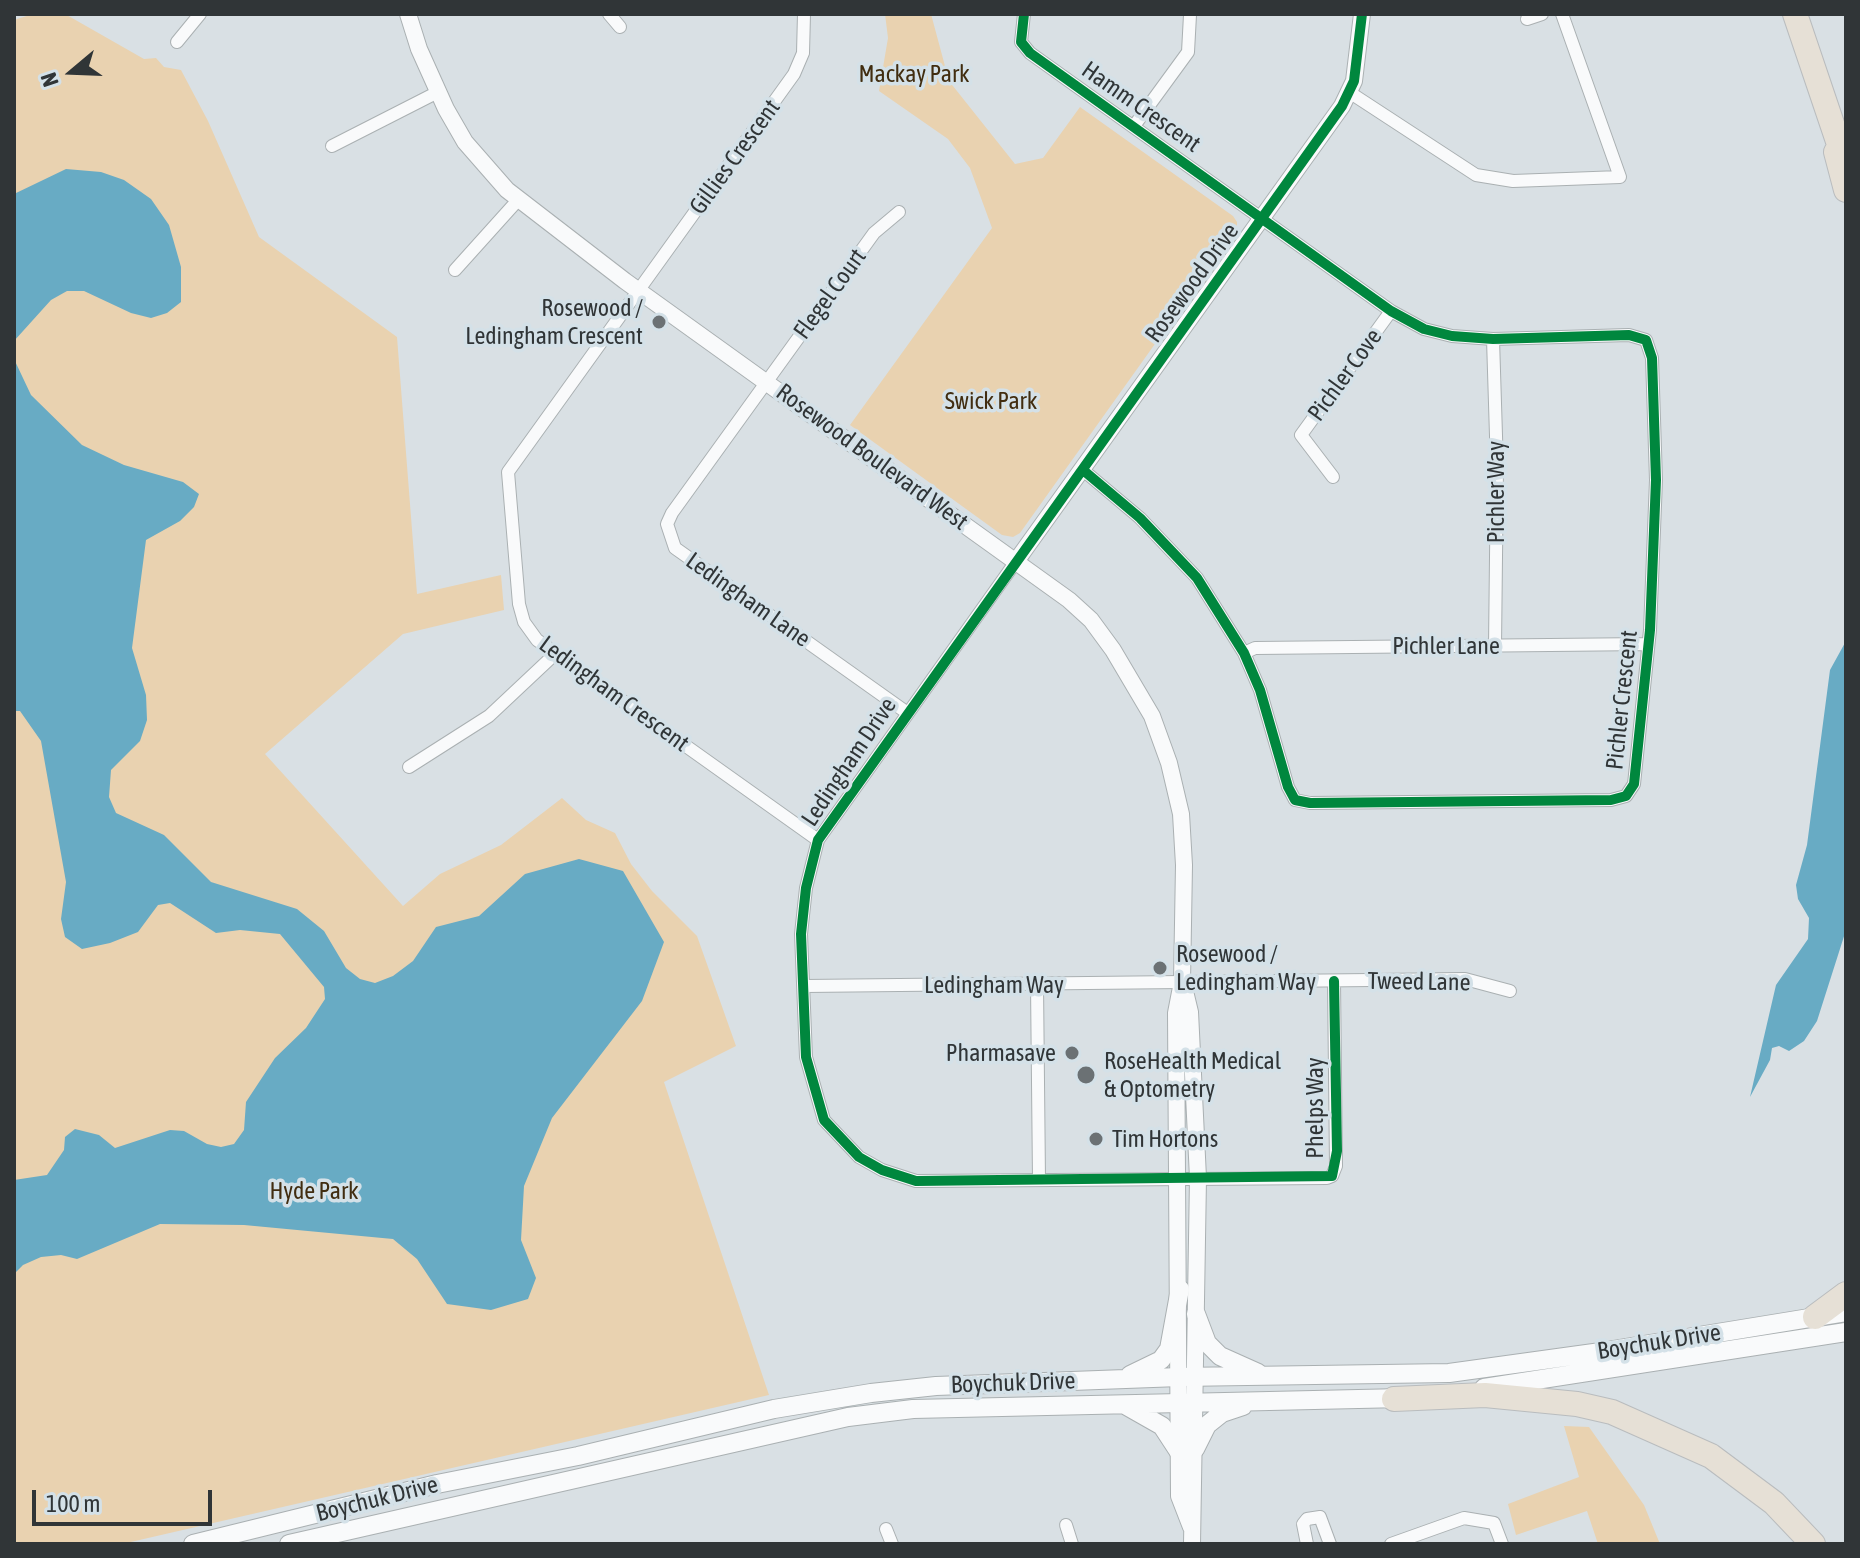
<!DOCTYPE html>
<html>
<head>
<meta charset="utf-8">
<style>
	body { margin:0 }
	#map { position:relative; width:1860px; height:1558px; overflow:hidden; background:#d9e0e4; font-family:"Asap Condensed",sans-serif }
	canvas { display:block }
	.frame { position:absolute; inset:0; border:16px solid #303537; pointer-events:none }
	.north { position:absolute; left:32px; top:32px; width:80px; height:80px; -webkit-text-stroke:6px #d4e1e8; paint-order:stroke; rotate:251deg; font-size:22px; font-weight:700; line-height:32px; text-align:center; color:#303537 }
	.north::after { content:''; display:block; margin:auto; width:28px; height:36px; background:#303537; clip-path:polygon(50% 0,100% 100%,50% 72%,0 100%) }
	.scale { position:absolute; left:32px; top:1490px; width:180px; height:36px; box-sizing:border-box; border:4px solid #303537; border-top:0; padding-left:10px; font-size:24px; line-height:28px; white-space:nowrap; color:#303537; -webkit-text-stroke:6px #d4e1e8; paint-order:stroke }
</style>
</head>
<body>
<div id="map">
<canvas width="1860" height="1558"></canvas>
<div class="frame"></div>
<div class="north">N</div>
<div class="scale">100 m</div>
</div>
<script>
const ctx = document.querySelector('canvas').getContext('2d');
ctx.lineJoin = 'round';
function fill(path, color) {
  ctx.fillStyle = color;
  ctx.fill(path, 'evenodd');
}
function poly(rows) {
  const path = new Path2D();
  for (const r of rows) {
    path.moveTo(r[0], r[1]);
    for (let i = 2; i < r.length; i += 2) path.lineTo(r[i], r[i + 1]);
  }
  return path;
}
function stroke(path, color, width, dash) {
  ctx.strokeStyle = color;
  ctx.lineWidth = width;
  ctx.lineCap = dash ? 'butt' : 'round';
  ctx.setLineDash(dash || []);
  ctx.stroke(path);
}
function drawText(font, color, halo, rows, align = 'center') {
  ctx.font = font + ' "Asap Condensed",sans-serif';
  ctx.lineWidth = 7;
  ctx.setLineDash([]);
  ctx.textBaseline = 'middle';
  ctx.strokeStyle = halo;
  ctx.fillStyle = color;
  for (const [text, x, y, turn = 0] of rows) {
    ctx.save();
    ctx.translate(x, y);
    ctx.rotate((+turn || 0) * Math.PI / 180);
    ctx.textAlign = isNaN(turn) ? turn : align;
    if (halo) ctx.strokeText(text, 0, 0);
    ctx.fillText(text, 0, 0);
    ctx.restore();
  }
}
fill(poly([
	[33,14,65,14,144,59,156,58,164,67,181,70,208,121,259,237,397,337,417,594,501,575,504,610,403,634,265,754,403,906,440,874,501,845,562,798,586,820,615,833,631,864,652,891,697,936,736,1046,664,1082,769,1395,122,1544,14,1544,14,20],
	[885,14,931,14,949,81,1015,164,1043,158,1080,107,1233,216,1237,222,1237,229,1020,533,1013,537,1002,535,850,425,992,228,970,168,948,139,879,91,888,38],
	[1564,1426,1589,1427,1644,1505,1660,1544,1598,1544,1587,1511,1516,1535,1508,1504,1579,1477]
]), '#e9d2b0');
fill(poly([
	[66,169,101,172,124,180,151,199,169,225,181,267,181,302,167,313,151,318,131,313,84,291,67,291,51,300,14,341,14,194],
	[14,359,31,395,82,445,124,465,183,482,199,494,194,507,180,521,146,540,132,648,146,695,147,720,140,741,111,770,109,797,116,813,164,835,211,882,297,909,324,931,346,968,360,979,375,983,393,976,413,961,436,927,479,916,525,874,579,859,623,871,664,942,642,1001,552,1118,524,1186,521,1240,536,1278,528,1299,491,1310,447,1304,417,1259,393,1239,244,1225,160,1224,77,1259,61,1255,41,1257,23,1265,14,1274,14,1180,47,1175,64,1150,65,1137,75,1129,99,1135,115,1148,170,1130,184,1131,207,1144,221,1147,234,1144,244,1130,246,1102,275,1058,306,1028,325,999,324,987,280,934,240,930,216,933,170,903,158,905,138,932,110,943,82,949,65,937,61,919,66,882,41,741,20,711,14,711],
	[1846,641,1846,930,1817,1021,1804,1041,1789,1051,1779,1046,1772,1048,1770,1060,1750,1097,1776,985,1808,939,1809,918,1798,899,1796,885,1807,845,1830,670]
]), '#68abc4');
const minor = poly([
	[609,14,620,27],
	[804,14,803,53,794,74,508,472,519,604,524,622,537,640,818,840],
	[1024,14,1021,42,1030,53,1391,311,1424,329,1452,336,1493,339,1629,335,1646,340,1652,358,1656,480,1650,630,1634,784,1626,796,1611,800,1310,803,1295,800,1288,787,1260,690,1244,653,1197,578,1140,518,1083,470],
	[1527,19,1542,14],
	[177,42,200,14],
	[1349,92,1476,175,1513,181,1620,177,1562,14],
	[1134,126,1188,52,1190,15],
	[332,146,438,92],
	[899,212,874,233,672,513,667,524,675,548,906,712],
	[455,270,518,200],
	[1493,339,1497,468,1495,646],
	[1333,477,1301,435,1391,311],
	[1017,560,818,840,806,888,801,934,806,1057,824,1120,859,1157,882,1170,916,1181,1327,1178,1332,1176,1336,1166,1334,981],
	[1244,653,1255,648,1648,644],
	[409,767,489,716,555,654],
	[1037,984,1039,1180],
	[805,986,1465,979,1510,991],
	[1066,1525,1072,1544],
	[886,1529,892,1544],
	[1307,1544,1303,1524,1307,1519,1320,1517,1330,1544],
	[1391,1544,1464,1518,1494,1523,1502,1544]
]);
const tertiary = poly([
	[408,14,419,49,446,109,465,142,507,190,625,281,1069,600,1091,620,1113,650,1152,716,1169,763,1181,814,1184,865,1182,982,1176,1013,1179,1496,1191,1527],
	[1017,560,1342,106,1354,81,1362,14],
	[1184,987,1190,1012,1198,1178,1192,1544]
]);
const secondary = poly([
	[1196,1314,1207,1343,1220,1356,1258,1373],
	[1130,1375,1161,1360,1169,1349,1180,1289],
	[1484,1388,1846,1332],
	[1125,1405,1162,1426,1179,1452],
	[1195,1449,1207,1425,1222,1413,1243,1406],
	[193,1544,437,1484,578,1456,774,1409,871,1393,936,1386,1180,1377,1449,1373,1601,1352,1846,1312],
	[289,1544,848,1417,913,1409,1403,1398]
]);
const motorway = poly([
	[1795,14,1846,165],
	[1836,152,1846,190],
	[1815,1317,1846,1294],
	[1394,1399,1485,1395,1577,1404,1612,1412,1711,1456,1774,1503,1813,1544]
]);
stroke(minor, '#aab0b2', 14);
stroke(tertiary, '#aab0b2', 18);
stroke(secondary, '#aab0b2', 20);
stroke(motorway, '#b9bcbe', 26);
stroke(minor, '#f9fafb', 12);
stroke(tertiary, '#f9fafb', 16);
stroke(secondary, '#f9fafb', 18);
stroke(motorway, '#e6e0d6', 24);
stroke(poly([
	[1024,14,1021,42,1030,53,1391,311,1424,329,1452,336,1493,339,1629,335,1646,340,1652,358,1656,480,1650,630,1634,784,1626,796,1611,800,1310,803,1295,800,1288,787,1260,690,1244,653,1197,578,1140,518,1083,470],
	[1334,981,1337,1151,1332,1176,916,1181,882,1170,859,1157,824,1120,806,1057,801,934,806,888,818,840,1342,106,1354,81,1362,14]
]), '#00873e', 10);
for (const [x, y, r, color] of [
	[659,322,8,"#6b7174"],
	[1160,968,8,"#6b7174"],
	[1072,1053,8,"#6b7174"],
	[1086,1075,10,"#6b7174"],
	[1096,1139,8,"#6b7174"]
]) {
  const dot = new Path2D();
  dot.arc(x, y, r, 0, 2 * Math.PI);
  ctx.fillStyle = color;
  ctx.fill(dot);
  stroke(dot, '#d4e1e8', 3);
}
drawText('24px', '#412d10', '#d4e1e8', [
	["Mackay Park",914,74],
	["Swick Park",991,401],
	["Hyde Park",314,1191]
]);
drawText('24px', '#303537', '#d4e1e8', [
	["Hamm Crescent",1141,107,35],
	["Gillies Crescent",735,157,-54],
	["Rosewood Drive",1192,283,-54],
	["Flegel Court",830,294,-54],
	["Pichler Cove",1345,375,-54],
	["Rosewood Boulevard West",872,457,36],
	["Pichler Way",1496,492,-90],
	["Ledingham Lane",748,600,35],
	["Pichler Lane",1446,646],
	["Ledingham Crescent",614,694,36],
	["Pichler Crescent",1622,700,-84],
	["Ledingham Drive",849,762,-56],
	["Tweed Lane",1419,982,1],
	["Ledingham Way",994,985],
	["Phelps Way",1315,1108,-90],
	["Boychuk Drive",1659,1342,-9],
	["Boychuk Drive",1013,1383,-2],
	["Boychuk Drive",377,1499,-14]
]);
drawText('24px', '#303537', '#d4e1e8', [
	["Rosewood /",643,308,"right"],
	["Ledingham Crescent",643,336,"right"],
	["Rosewood /",1176,954],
	["Ledingham Way",1176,982],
	["Pharmasave",1056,1053,"right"],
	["RoseHealth Medical",1104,1061],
	["& Optometry",1104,1089],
	["Tim Hortons",1112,1139]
], 'left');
</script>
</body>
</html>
